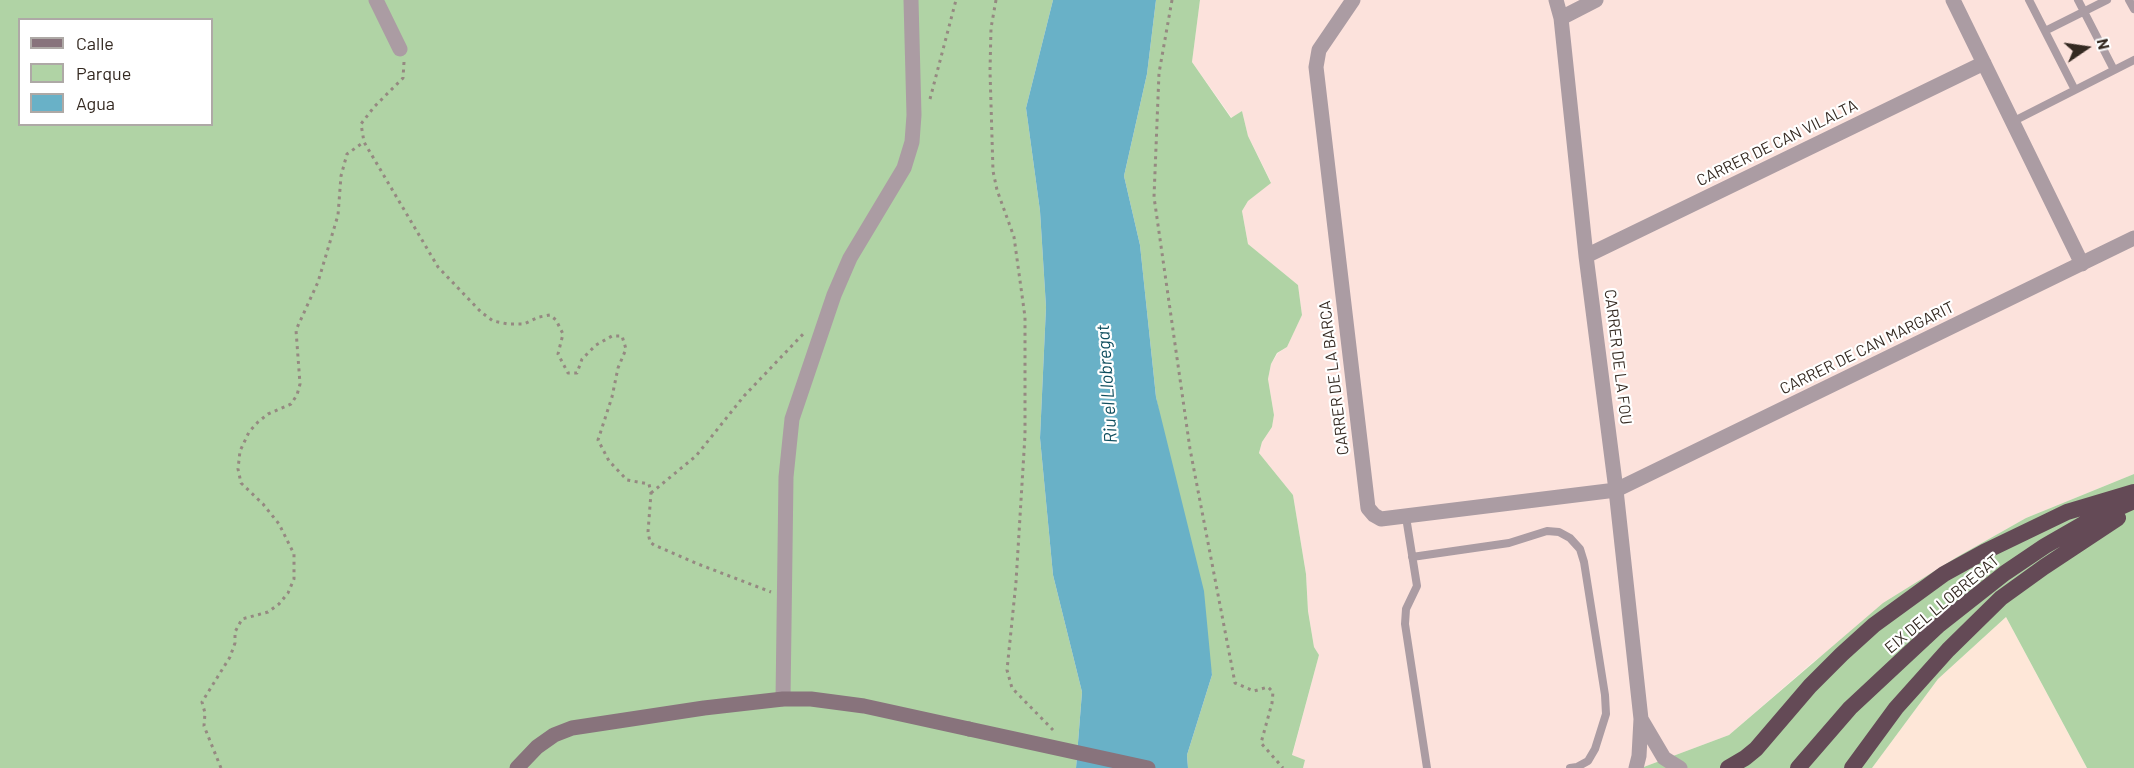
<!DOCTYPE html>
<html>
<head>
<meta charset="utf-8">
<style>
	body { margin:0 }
	#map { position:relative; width:2134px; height:768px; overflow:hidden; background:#fdf0e8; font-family:Barlow,sans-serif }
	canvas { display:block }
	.legend { position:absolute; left:18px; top:18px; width:195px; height:108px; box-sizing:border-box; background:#fff; border:2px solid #aea9a6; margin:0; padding:8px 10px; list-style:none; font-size:18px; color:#342921 }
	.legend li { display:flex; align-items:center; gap:12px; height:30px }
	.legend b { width:30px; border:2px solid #aea9a6 }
	.north { position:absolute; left:2056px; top:18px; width:60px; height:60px; -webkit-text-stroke:4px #fff; paint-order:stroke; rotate:77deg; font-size:16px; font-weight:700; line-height:24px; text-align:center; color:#342921 }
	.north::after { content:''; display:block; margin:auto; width:21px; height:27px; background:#342921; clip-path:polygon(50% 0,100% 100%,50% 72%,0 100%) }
</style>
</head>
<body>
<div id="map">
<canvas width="2134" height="768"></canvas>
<ul class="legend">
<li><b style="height:8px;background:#88737c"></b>Calle</li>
<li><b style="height:16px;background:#b0d3a5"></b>Parque</li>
<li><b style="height:16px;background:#69b1c7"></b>Agua</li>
</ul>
<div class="north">N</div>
</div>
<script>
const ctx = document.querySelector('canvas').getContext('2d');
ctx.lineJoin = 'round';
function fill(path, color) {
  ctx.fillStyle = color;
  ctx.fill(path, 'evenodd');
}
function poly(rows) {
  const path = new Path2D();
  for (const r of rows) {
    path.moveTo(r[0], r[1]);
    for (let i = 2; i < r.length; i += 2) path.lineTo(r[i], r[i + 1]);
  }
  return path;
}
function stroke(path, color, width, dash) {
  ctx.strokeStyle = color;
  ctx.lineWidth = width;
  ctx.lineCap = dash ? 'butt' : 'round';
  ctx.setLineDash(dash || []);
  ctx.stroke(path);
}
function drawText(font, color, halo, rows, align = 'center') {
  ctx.font = font + ' Barlow,sans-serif';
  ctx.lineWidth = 4.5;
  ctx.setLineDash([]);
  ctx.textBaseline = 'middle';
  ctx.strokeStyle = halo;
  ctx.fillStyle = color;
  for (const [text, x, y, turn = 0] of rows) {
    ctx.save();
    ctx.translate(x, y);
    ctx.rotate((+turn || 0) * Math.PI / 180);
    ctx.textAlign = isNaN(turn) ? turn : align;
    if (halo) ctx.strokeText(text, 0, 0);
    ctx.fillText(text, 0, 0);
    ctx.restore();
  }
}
fill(poly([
	[2006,617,2087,768,1872,768,1938,679]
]), '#fee7d8');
fill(poly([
	[1200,0,2134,0,2134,474,2026,518,1957,557,1813,662,1729,735,1641,768,1303,768,1305,760,1292,756,1319,655,1314,647,1308,611,1306,574,1293,495,1259,453,1262,442,1272,427,1274,415,1268,379,1271,364,1278,353,1287,347,1302,315,1298,285,1248,244,1242,211,1248,201,1271,182,1248,136,1242,111,1232,118,1192,62]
]), '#fce2dc');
fill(poly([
	[0,0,1053,0,1026,108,1040,211,1046,307,1040,438,1053,575,1082,692,1076,768,0,768],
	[20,20,212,20,212,124,20,124],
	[1156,0,1200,0,1192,62,1231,118,1242,111,1248,136,1271,183,1248,201,1242,211,1248,244,1298,285,1302,315,1287,347,1277,353,1271,364,1268,379,1274,415,1272,427,1262,442,1259,453,1293,495,1306,574,1308,611,1314,647,1319,655,1292,755,1305,760,1303,768,1188,768,1187,755,1212,675,1156,397,1140,245,1124,176,1147,74],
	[2134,474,2134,768,2087,768,2006,617,1938,679,1872,768,1641,768,1729,735,1883,603,1957,557,2026,518]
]), '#b0d3a5');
fill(poly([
	[1053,0,1156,0,1147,74,1124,176,1140,245,1156,397,1204,591,1212,675,1187,755,1188,768,1076,768,1082,692,1053,575,1040,438,1046,307,1040,211,1026,108]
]), '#69b1c7');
stroke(poly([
	[996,0,991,28,990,71,993,171,997,190,1014,237,1025,317,1025,435,1016,582,1007,670,1012,688,1053,730],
	[1172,0,1159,73,1154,197,1190,449,1235,683,1254,691,1268,687,1273,692,1272,703,1261,743,1283,768],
	[404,62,403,78,374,107,361,124,364,142,438,267,481,312,493,321,508,324,524,324,539,317,550,315,556,320,563,334,558,354,568,373,577,373,582,359,596,345,612,336,622,336,626,349,618,368,612,397,598,440,609,461,627,480,649,484,651,493,648,532,650,542,654,545,698,564,771,592],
	[930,99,956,0],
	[651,493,696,456,744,396,805,332],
	[221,768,204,726,205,713,202,702,230,657,235,643,235,632,242,619,268,612,279,604,288,593,294,579,294,554,279,524,263,504,241,483,238,469,240,451,249,432,258,422,268,414,291,404,297,395,300,384,296,330,318,282,338,215,341,176,347,154,364,142]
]), '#958981', 3, [3, 4.5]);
stroke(poly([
	[2029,0,2075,90],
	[2078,0,2114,70],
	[2129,0,2134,9],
	[2045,31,2107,0],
	[2012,122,2134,60],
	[1406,517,1417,586,1406,609,1405,624,1427,768],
	[1412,557,1509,543,1547,531,1559,532,1570,538,1580,549,1584,562,1605,695,1606,714,1595,749,1588,761,1577,767,1570,768]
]), '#ab9ca3', 8);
stroke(poly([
	[376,0,400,49],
	[1353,0,1319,50,1316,67,1368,508,1374,515,1381,519,1616,490,2134,238],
	[1556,0,1561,18,1586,256,1616,490,1641,719,1639,756,1636,768],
	[1953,0,2082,264],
	[1561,18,1596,0],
	[1586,256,1984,63],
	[783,699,786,477,792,419,834,295,850,258,904,168,912,142,914,115,911,0],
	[1641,719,1664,758,1680,768]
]), '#ab9ca3', 15);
stroke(poly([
	[517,768,537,747,554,735,572,728,704,708,783,699,811,699,864,706,969,729]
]), '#88737c', 15);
stroke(poly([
	[1728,768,1745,758,1756,749,1810,686,1842,654,1874,625,1944,574,1984,552,2067,512,2134,492],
	[1798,768,1850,708,1939,625,2005,573,2045,546,2085,523,2134,501],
	[1852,768,1896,708,1948,650,2001,598,2044,567,2118,518]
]), '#644a56', 16);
stroke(poly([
	[969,729,1148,768]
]), '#88737c', 15);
drawText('16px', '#342921', '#fff', [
	["CARRER DE CAN VILALTA",1777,143,-26],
	["CARRER DE CAN MARGARIT",1867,348,-26],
	["CARRER DE LA FOU",1618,357,83],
	["CARRER DE LA BARCA",1334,378,-97],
	["EIX DEL LLOBREGAT",1942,604,-40]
]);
drawText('italic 18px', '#0f4e5e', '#fff', [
	["Riu el Llobregat",1107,384,-94]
]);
</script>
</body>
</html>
